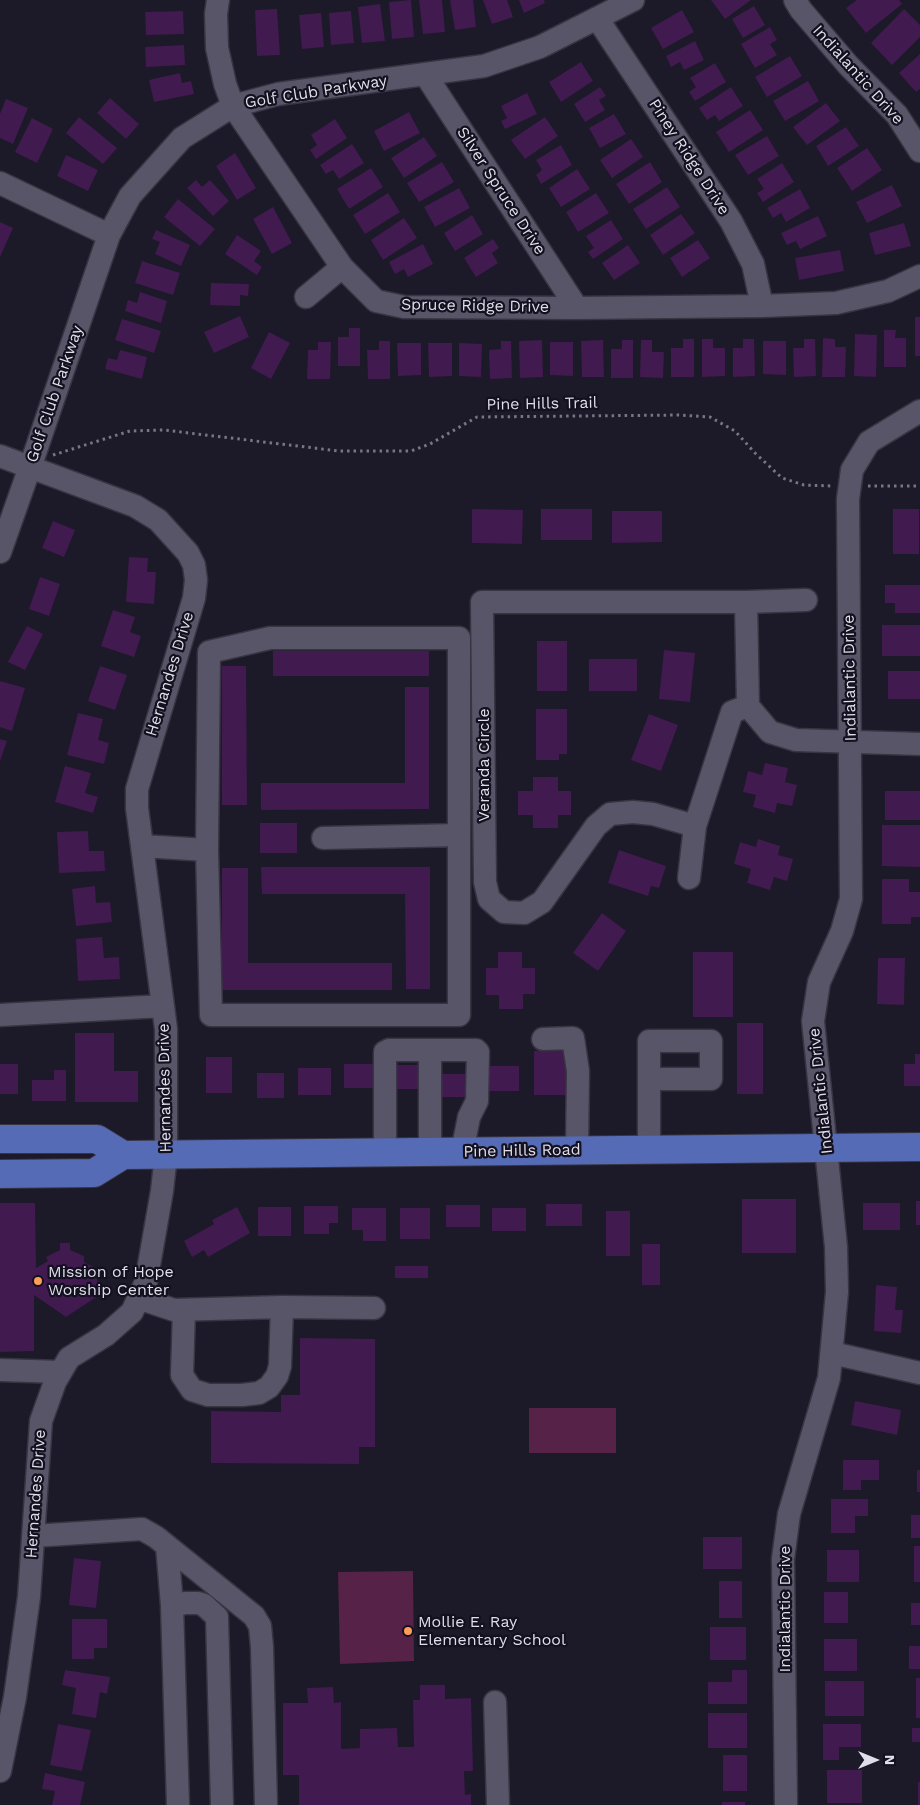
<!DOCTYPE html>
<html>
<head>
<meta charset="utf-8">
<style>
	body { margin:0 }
	#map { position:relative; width:920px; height:1805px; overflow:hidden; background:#1c1928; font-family:"Work Sans",sans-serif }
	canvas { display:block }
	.north { position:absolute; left:850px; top:1735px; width:50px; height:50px; -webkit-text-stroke:4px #13101f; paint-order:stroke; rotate:90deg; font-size:14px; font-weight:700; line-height:20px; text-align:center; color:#dfdee9 }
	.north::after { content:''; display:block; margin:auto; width:18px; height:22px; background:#dfdee9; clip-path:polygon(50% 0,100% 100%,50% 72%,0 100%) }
</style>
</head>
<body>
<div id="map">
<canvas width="920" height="1805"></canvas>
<div class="north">N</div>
</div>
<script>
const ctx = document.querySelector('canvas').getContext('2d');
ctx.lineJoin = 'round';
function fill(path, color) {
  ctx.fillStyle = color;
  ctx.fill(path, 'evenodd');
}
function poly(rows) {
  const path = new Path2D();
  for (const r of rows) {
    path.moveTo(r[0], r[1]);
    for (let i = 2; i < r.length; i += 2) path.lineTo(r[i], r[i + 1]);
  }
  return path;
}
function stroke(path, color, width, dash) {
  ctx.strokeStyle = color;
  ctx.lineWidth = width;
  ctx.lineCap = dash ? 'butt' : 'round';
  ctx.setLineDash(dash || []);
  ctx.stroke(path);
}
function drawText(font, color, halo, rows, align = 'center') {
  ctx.font = font + ' "Work Sans",sans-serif';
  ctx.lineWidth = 4.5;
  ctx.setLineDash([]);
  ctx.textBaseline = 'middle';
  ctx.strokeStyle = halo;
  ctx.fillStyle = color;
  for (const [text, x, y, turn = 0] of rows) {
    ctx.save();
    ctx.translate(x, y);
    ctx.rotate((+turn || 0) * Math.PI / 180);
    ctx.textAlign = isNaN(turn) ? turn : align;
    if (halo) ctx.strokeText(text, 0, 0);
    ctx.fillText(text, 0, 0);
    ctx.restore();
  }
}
fill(poly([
	[529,1408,616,1408,616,1453,529,1453],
	[413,1571,414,1661,340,1664,338,1572]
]), '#562247');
fill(poly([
	[411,0,414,37,392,39,389,2],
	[419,0,442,0,445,32,423,34],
	[450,0,473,0,476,27,455,30],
	[483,0,507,0,513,17,492,24],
	[519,0,544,0,545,3,524,13],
	[711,0,751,0,725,19],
	[857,0,899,0,902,4,866,33,846,8],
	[380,4,385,41,362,43,358,7],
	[754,6,765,25,743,38,732,19],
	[277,9,280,55,257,56,255,10],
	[904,9,920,25,920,37,892,65,871,43],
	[682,10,694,32,663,49,651,28],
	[183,11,184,34,146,35,145,12],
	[351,11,354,43,331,45,329,13],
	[321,13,324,47,302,49,299,15],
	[770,27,777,40,770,44,777,55,755,68,741,44],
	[695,41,704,60,684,70,680,62,671,67,666,56],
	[184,45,185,65,146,67,145,47],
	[920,54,920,89,916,92,899,73],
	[790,56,802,76,767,97,755,77],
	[581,62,593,81,561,102,549,82],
	[715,63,726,82,695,101,689,92,696,87,690,78],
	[180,73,182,83,191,81,194,94,154,102,149,80],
	[808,81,819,101,785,121,773,101],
	[600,87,606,96,599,100,605,110,585,122,574,104],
	[731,87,743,106,719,121,715,115,707,120,699,108],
	[527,93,537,114,505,129,501,121,507,118,501,106],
	[110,98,139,124,126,139,97,113],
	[6,99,28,108,13,144,0,138,0,114],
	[826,103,840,121,807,145,793,127],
	[750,110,763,130,729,152,716,132],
	[409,112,420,133,384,151,374,131],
	[614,114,626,134,600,148,589,128],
	[79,117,117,148,103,164,66,133],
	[545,117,558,136,525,159,511,140],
	[32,118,53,129,37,163,15,152],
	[335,119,347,138,316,159,310,150,317,145,311,135],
	[846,127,859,146,828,166,816,146],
	[767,136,779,156,748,175,735,155],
	[424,137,437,156,404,178,391,158],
	[631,139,643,157,612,178,600,160],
	[352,144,364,163,339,179,333,170,326,174,320,165],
	[561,145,572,165,541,184,536,175,542,170,536,160],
	[867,148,882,170,852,191,837,168],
	[235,153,256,188,237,200,216,166],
	[66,155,98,170,88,191,57,176],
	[442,162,454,182,419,202,407,183],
	[650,162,662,182,629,204,616,184],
	[782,163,794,182,763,202,757,193,764,189,757,179],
	[371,168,383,187,349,209,337,189],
	[577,169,590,189,561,207,549,188],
	[196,180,202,187,210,180,229,201,213,216,187,188],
	[892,185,902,206,867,223,856,202],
	[667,187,680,207,646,229,633,209],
	[459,188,470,208,435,227,424,207],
	[800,189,810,208,786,222,781,213,773,218,767,208],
	[388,193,400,212,365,234,353,215],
	[596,193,609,213,578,232,566,212],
	[178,199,215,229,200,246,164,217],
	[273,207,292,243,272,254,253,219],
	[681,214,695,233,663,255,650,235],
	[472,215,483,234,455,251,444,233],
	[818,216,827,236,800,249,796,241,787,245,781,233],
	[404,218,417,238,383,260,371,240],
	[611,220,623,239,593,259,588,252,594,248,586,236],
	[0,222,13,228,0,257],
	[904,223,911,246,875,255,869,233],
	[156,230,190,245,181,266,155,254,160,242,152,239],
	[237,235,261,251,254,261,262,267,257,275,225,254],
	[493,239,499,248,492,253,498,263,476,277,464,258],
	[698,240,710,258,682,277,670,258],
	[423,244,433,264,408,277,404,269,395,274,389,262],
	[628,245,640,263,614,280,602,263],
	[840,250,844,271,799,280,795,258],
	[142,261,180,273,173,295,135,283],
	[211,283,249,284,248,296,240,295,240,306,210,305],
	[140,292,167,301,161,323,125,311,128,300,137,303],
	[240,316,249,337,214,353,204,332],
	[915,317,920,317,920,356,915,356],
	[122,319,161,331,154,353,115,340],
	[349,328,360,328,360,366,338,366,338,337,349,337],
	[884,330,896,330,895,338,906,338,906,367,884,367],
	[269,332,290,343,271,379,251,368],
	[855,334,877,335,876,377,854,376],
	[823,338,835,339,835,347,846,347,845,377,822,377],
	[683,339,694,339,694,377,671,377,671,348,683,348],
	[702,339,713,339,713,348,725,348,725,376,702,377],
	[743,339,754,339,755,376,733,377,733,348,743,348],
	[804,339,815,339,816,376,794,377,793,348,804,348],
	[542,340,543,377,520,378,519,341],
	[603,340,604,377,582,377,581,341],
	[622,340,633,340,633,378,611,378,611,349,622,349],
	[641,340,652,340,652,352,664,352,663,378,640,377],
	[379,341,390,341,390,379,368,379,367,350,379,350],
	[501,341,511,341,512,378,490,379,489,350,501,349],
	[763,341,786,341,786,375,763,374],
	[318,342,331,342,330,379,307,379,308,350,318,350],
	[550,342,573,342,573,376,550,375],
	[397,343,421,343,421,375,398,376],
	[428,343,452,343,452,376,429,377],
	[459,343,482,344,481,377,459,376],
	[120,350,147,357,142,379,105,369,108,358,117,360],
	[472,509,523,510,522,544,472,543],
	[541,509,592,509,592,540,541,540],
	[893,509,919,509,919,554,893,554],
	[612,511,662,511,662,542,612,543],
	[53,521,75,530,64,557,42,548],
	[129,557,148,558,147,572,156,572,154,604,126,602],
	[40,577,60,584,49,616,29,609],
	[885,585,920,585,920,613,895,613,895,603,885,603],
	[113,610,135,617,130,632,141,636,134,657,101,646],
	[882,625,920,625,920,656,882,656],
	[27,626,43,634,25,670,8,662],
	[537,641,567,641,567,691,537,691],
	[664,650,695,653,690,702,659,699],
	[273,651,429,651,429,676,273,676],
	[589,659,637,659,637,691,589,691],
	[100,666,127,675,115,710,88,701],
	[222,666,246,666,247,805,222,805],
	[888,671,920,671,920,699,888,699],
	[0,681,25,688,12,731,0,727],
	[405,687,429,687,429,809,261,810,261,783,405,783],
	[536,709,567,709,567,754,559,754,559,760,536,760],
	[78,713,103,719,98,740,109,743,104,764,67,755],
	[649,714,678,725,661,771,631,760],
	[0,739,7,741,0,761],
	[765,763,788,768,785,782,797,785,792,806,777,803,775,813,753,807,756,795,743,792,748,771,762,775],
	[65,766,91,773,85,793,98,797,93,813,55,802],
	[533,777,558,777,558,791,571,791,571,815,558,815,558,828,533,828,533,815,518,815,518,791,533,791],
	[885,791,920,791,920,820,885,820],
	[260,823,297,823,297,853,260,853],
	[882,825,920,825,920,867,882,866],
	[88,831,89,851,104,851,105,871,59,873,57,832],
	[758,839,780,846,778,855,793,859,787,881,774,877,770,890,747,883,751,869,734,864,740,842,756,847],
	[619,850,666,866,659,888,651,886,648,896,608,883],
	[261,867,430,867,430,989,406,989,405,894,262,894],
	[222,868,248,868,248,963,392,963,392,990,222,990],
	[882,879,909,879,909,892,920,892,920,917,911,917,911,924,882,924],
	[95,886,96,903,110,902,112,922,76,926,72,889],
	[602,913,626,931,598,971,573,953],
	[102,937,104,958,119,957,120,979,78,981,76,939],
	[498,952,522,952,522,968,535,968,535,994,523,994,523,1009,499,1009,499,995,486,995,486,968,498,968],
	[693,952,733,952,733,1017,693,1017],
	[878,958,905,958,904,1005,877,1004],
	[737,1023,763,1023,763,1094,737,1094],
	[75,1033,114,1033,114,1071,138,1071,138,1102,75,1102],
	[534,1051,566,1051,566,1095,534,1095],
	[915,1054,920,1054,920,1086,904,1086,904,1064,915,1064],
	[206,1057,232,1057,232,1093,206,1093],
	[0,1064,18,1064,18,1094,0,1094],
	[344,1064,378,1064,378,1088,344,1088],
	[391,1065,424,1065,424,1089,391,1089],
	[486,1066,519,1066,519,1091,486,1091],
	[298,1068,331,1068,331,1095,298,1095],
	[54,1070,66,1070,66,1101,32,1101,32,1080,54,1080],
	[257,1073,284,1073,284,1098,257,1098],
	[439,1074,471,1074,471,1097,439,1097],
	[742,1199,796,1199,796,1253,742,1253],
	[916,1201,920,1201,920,1225,916,1225],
	[0,1203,35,1203,36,1268,48,1261,46,1257,60,1250,60,1243,70,1243,70,1250,84,1256,84,1262,97,1269,98,1296,66,1317,34,1295,34,1351,0,1352],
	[863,1203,900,1203,900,1230,863,1230],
	[546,1204,582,1204,582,1226,546,1226],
	[446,1205,480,1205,480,1227,446,1227],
	[304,1206,338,1206,338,1223,329,1223,329,1234,304,1234],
	[237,1207,250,1233,208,1257,204,1250,192,1257,184,1241,214,1224,212,1220],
	[258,1207,291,1207,291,1236,258,1236],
	[352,1208,386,1208,386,1241,363,1241,363,1230,352,1230],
	[400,1208,430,1208,430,1239,400,1239],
	[492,1208,526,1208,526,1231,492,1231],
	[606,1211,630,1211,630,1256,606,1256],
	[642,1244,660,1244,660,1285,642,1285],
	[395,1266,428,1266,428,1278,395,1278],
	[876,1285,897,1287,895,1310,903,1310,901,1333,874,1331],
	[300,1338,375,1339,375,1447,359,1447,359,1464,211,1463,211,1411,281,1412,281,1395,300,1395],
	[855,1401,901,1410,897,1435,851,1425],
	[843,1460,879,1460,879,1480,861,1480,861,1490,843,1490],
	[917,1470,920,1470,920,1492,917,1492],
	[831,1499,868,1499,868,1516,855,1516,855,1533,831,1533],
	[911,1515,920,1515,920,1538,911,1538],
	[703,1537,742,1537,742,1569,703,1569],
	[914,1546,920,1546,920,1582,914,1582],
	[827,1550,859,1550,859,1582,827,1582],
	[74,1558,101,1561,96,1608,69,1605],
	[719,1581,742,1581,742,1618,719,1618],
	[824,1592,848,1592,848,1623,824,1623],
	[911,1603,920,1603,920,1625,911,1625],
	[72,1619,107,1619,107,1648,94,1648,94,1659,72,1659],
	[710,1627,746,1627,746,1660,710,1660],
	[824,1639,857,1639,857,1671,824,1671],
	[909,1646,920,1646,920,1669,909,1669],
	[65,1670,110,1677,107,1694,100,1692,96,1718,72,1714,76,1688,62,1685],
	[732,1670,747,1670,747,1704,708,1704,708,1682,732,1682],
	[916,1678,920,1678,920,1718,916,1718],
	[825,1681,864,1681,864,1716,825,1716],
	[420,1685,445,1685,445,1699,471,1698,473,1771,464,1771,465,1795,471,1794,471,1805,299,1805,299,1775,283,1775,283,1703,308,1703,307,1688,333,1687,334,1703,341,1702,341,1749,360,1748,360,1729,397,1728,398,1747,414,1747,413,1700,420,1700],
	[708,1713,747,1713,747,1748,708,1748],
	[58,1724,91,1730,82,1771,50,1765],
	[823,1724,861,1724,861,1747,839,1747,839,1760,823,1760],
	[912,1728,920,1728,920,1742,912,1742],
	[723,1755,747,1755,747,1791,723,1791],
	[827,1770,862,1770,862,1803,827,1803],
	[45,1773,85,1782,80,1805,52,1805,55,1791,42,1789],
	[918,1782,920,1782,920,1805,918,1805],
	[722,1802,745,1802,745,1805,722,1805]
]), '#411a4f');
const minor = poly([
	[218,0,216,14,217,48,225,84,233,106,342,267,376,301,404,307,577,308,762,306,836,303,888,291,920,276],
	[795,0,801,10,848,65,897,115,920,151],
	[597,18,731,221,753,264,762,306],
	[425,74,577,308],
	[0,183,109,235],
	[306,297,342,267],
	[0,456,135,506,158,520,188,553,194,565,196,580,194,598,137,789,137,808,166,1029,166,1155,162,1191,146,1282,132,1312,106,1335,69,1358,55,1382,41,1421,29,1597,15,1697,0,1771],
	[0,552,36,450,109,235,130,196,182,138,233,106,278,94,484,66,540,47,633,0],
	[746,602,806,600],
	[270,638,459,638,459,1015,211,1015,207,850,209,652,270,638],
	[748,706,732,712,695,826,653,814,633,812,610,814,596,826,542,902,524,913,504,912,489,899,485,882,482,602,746,602,748,706,770,732,796,740,920,744],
	[323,838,459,835],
	[142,846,207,850],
	[689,878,695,826],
	[0,1015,163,1006],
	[543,1039,573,1038,578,1071,577,1151],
	[430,1050,430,1152],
	[649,1079,711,1079,711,1041,649,1041,649,1150],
	[385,1153,385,1052,389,1050,476,1050,478,1052,477,1101,469,1117,462,1152],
	[138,1298,174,1310,282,1307,280,1366,277,1376,269,1387,259,1393,242,1395,208,1395,192,1390,182,1375,184,1310],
	[282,1307,374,1308],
	[832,1353,920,1373],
	[0,1370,60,1372],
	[33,1536,142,1529,156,1537,254,1616,260,1626,262,1647,266,1805],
	[167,1546,172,1605],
	[495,1702,498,1805],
	[178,1805,172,1605,186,1603,198,1603,204,1605,217,1617,222,1805],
	[786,1805,783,1559,789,1514,829,1378,837,1292,836,1247,813,1021,819,982,842,931,851,899,848,499,852,470,869,442,920,411]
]);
const major = poly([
	[0,1139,97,1139,123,1155],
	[0,1174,94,1173,123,1155,920,1147]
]);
stroke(minor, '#373541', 25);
stroke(major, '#373541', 30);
stroke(poly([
	[53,455,130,431,164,430,339,451,411,451,430,444,477,417,679,415,710,417,735,431,755,453,782,478,804,485,832,486],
	[868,486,920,486]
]), '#787683', 3, [2.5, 4]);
stroke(minor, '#585568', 22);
stroke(major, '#566bb5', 28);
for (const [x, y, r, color] of [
	[38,1281,5,"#fe9c58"],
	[408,1631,5,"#fe9c58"]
]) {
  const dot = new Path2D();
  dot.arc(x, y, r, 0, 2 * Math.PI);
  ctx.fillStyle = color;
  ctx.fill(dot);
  stroke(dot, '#13101f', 2);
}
drawText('16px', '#dfdee9', '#13101f', [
	["Indialantic Drive",858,75,48],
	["Golf Club Parkway",316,92,-9],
	["Piney Ridge Drive",689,157,57],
	["Silver Spruce Drive",501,191,57],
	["Spruce Ridge Drive",475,306,1],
	["Golf Club Parkway",55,394,-71],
	["Pine Hills Trail",542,404,-1],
	["Hernandes Drive",170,674,-73],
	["Indialantic Drive",850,678,-91],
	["Veranda Circle",484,765,-90],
	["Hernandes Drive",165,1088,-91],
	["Indialantic Drive",821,1091,-96],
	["Pine Hills Road",522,1151,-1],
	["Hernandes Drive",36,1494,-86],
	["Indialantic Drive",785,1609,-90]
]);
drawText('16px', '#dfdee9', '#13101f', [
	["Mission of Hope",48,1272],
	["Worship Center",48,1290],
	["Mollie E. Ray",418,1622],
	["Elementary School",418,1640]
], 'left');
</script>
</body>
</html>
